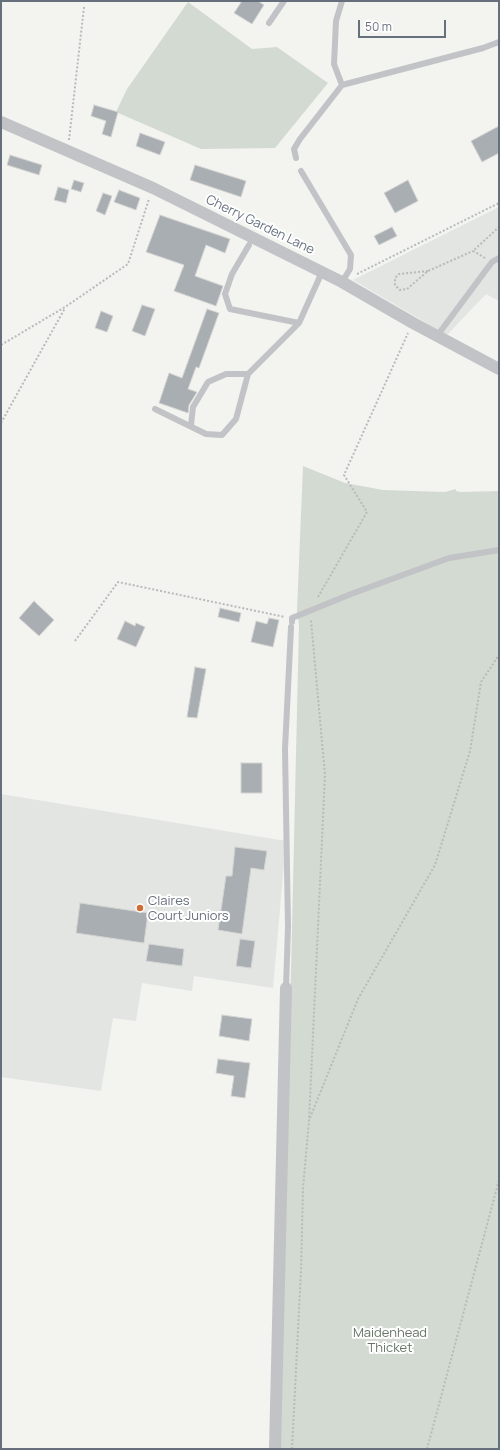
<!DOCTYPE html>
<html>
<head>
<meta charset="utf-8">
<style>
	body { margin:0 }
	#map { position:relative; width:500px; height:1450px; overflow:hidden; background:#f3f3f0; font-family:Manrope,sans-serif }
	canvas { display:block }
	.frame { position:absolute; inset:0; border:2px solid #66707d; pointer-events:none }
	.scale { position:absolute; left:358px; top:20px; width:88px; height:18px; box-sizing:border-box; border:2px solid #66707d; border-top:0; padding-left:5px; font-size:12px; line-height:14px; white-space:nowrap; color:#66707d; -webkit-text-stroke:3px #fff; paint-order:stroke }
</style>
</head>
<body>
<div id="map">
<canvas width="500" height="1450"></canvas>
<div class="frame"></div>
<div class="scale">50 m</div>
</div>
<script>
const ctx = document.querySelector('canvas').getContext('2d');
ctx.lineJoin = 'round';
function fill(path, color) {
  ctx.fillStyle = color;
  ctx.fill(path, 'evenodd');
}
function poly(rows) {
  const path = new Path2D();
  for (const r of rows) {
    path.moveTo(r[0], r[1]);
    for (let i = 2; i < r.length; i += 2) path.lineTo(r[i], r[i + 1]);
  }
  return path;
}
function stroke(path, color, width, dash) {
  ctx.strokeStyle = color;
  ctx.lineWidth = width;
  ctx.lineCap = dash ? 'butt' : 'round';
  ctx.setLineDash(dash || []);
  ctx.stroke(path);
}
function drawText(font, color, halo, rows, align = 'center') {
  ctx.font = font + ' Manrope,sans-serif';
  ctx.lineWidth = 4;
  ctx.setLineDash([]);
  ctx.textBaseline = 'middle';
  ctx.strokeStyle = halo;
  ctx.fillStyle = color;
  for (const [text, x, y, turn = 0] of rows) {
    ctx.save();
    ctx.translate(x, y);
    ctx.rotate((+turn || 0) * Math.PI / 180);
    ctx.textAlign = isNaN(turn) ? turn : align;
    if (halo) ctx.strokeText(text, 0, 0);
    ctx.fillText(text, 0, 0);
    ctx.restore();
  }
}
fill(poly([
	[499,207,499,301,486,294,447,335,353,280],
	[1,794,286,841,273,988,194,976,192,991,142,983,136,1021,113,1018,101,1091,1,1077]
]), '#e3e5e3');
fill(poly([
	[188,2,252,49,277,47,328,83,275,148,201,149,116,112,127,89],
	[303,466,345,483,383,490,445,492,456,489,456,491,461,492,499,491,499,1449,280,1449,299,624,297,611]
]), '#d3dad1');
const building = poly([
	[242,1,258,1,264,5,252,24,234,13,242,1],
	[94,105,118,112,111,137,102,134,106,121,91,116,94,105],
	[499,126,499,153,482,162,471,141,499,126],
	[140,133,165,142,160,155,136,146,140,133],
	[10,155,42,165,39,175,7,165,10,155],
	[195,165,246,181,241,197,190,180,195,165],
	[74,180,84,183,81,192,71,189,74,180],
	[408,180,418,201,395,213,384,193,408,180],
	[58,187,69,190,66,203,54,200,58,187],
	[119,190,140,198,136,210,114,202,119,190],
	[103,193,112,196,105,215,96,211,103,193],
	[160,215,230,239,225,253,206,245,195,276,223,286,216,306,174,291,184,265,146,252,160,215],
	[392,227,397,236,379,245,374,236,392,227],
	[142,305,155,309,145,336,132,331,142,305],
	[207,309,219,313,199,368,196,367,188,389,197,392,189,405,188,413,159,403,169,373,182,378,207,309],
	[101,311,113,316,107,332,95,328,101,311],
	[34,601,54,620,39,636,19,618,34,601],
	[220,608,241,613,239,622,218,617,220,608],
	[269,618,279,620,273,647,251,642,256,621,267,624,269,618],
	[125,621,135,626,136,623,145,627,136,647,117,639,125,621],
	[195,667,206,669,197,718,187,717,195,667],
	[241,763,262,763,262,793,241,793,241,763],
	[235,847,267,851,264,870,251,868,242,934,218,930,226,876,232,876,235,847],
	[80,903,148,913,144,943,76,933,80,903],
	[240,939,255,941,251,968,236,966,240,939],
	[149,944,184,949,182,966,146,961,149,944],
	[222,1015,252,1019,249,1041,219,1036,222,1015],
	[218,1059,250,1063,245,1098,231,1096,234,1076,216,1073,218,1059]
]);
fill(building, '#a9aeb3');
stroke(building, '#d4d4d2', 1);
stroke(poly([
	[69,140,84,7],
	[485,258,473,251,499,227],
	[428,271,399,274,395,278,395,285,400,290,407,289,428,271,473,251],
	[357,274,499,203],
	[1,345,65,307,128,264,149,199],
	[1,423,65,308],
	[318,597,367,512,344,475,408,333],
	[75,641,118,582,285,617],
	[310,1118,358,999,435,865,470,751,481,682,499,655],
	[292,1449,301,1271,303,1188,309,1121,325,775,311,620],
	[427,1449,499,1180]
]), '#b8babc', 2, [2, 2]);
stroke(poly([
	[342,1,336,21,334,64,342,85],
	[269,23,284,1],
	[296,158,294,149,300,139,342,85,483,48,499,42],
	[301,171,351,255,350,269,342,282],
	[249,245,232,274,225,294,230,309,299,323],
	[437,336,492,262,499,258],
	[155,409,206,434,222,435,236,419,248,374],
	[191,425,193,407,208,382,226,374,248,374,299,323,322,272],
	[292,622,292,618,351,594,449,558,499,550],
	[286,988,288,927,285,749,291,627]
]), '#c1c3c6', 6);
stroke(poly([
	[1,122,153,188,342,282,413,323,499,369],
	[275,1449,286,988]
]), '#c1c3c6', 12);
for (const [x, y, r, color] of [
	[140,908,4,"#ce6d35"]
]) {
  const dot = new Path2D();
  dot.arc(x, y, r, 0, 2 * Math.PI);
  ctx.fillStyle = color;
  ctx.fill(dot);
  stroke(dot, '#fff', 1.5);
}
drawText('13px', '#66707d', '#fff', [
	["Cherry Garden Lane",260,225,26]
]);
drawText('13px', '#66707d', '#fff', [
	["Claires",148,901],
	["Court Juniors",148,916]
], 'left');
drawText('13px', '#657564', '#fff', [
	["Maidenhead",390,1333],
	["Thicket",390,1348]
]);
</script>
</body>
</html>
